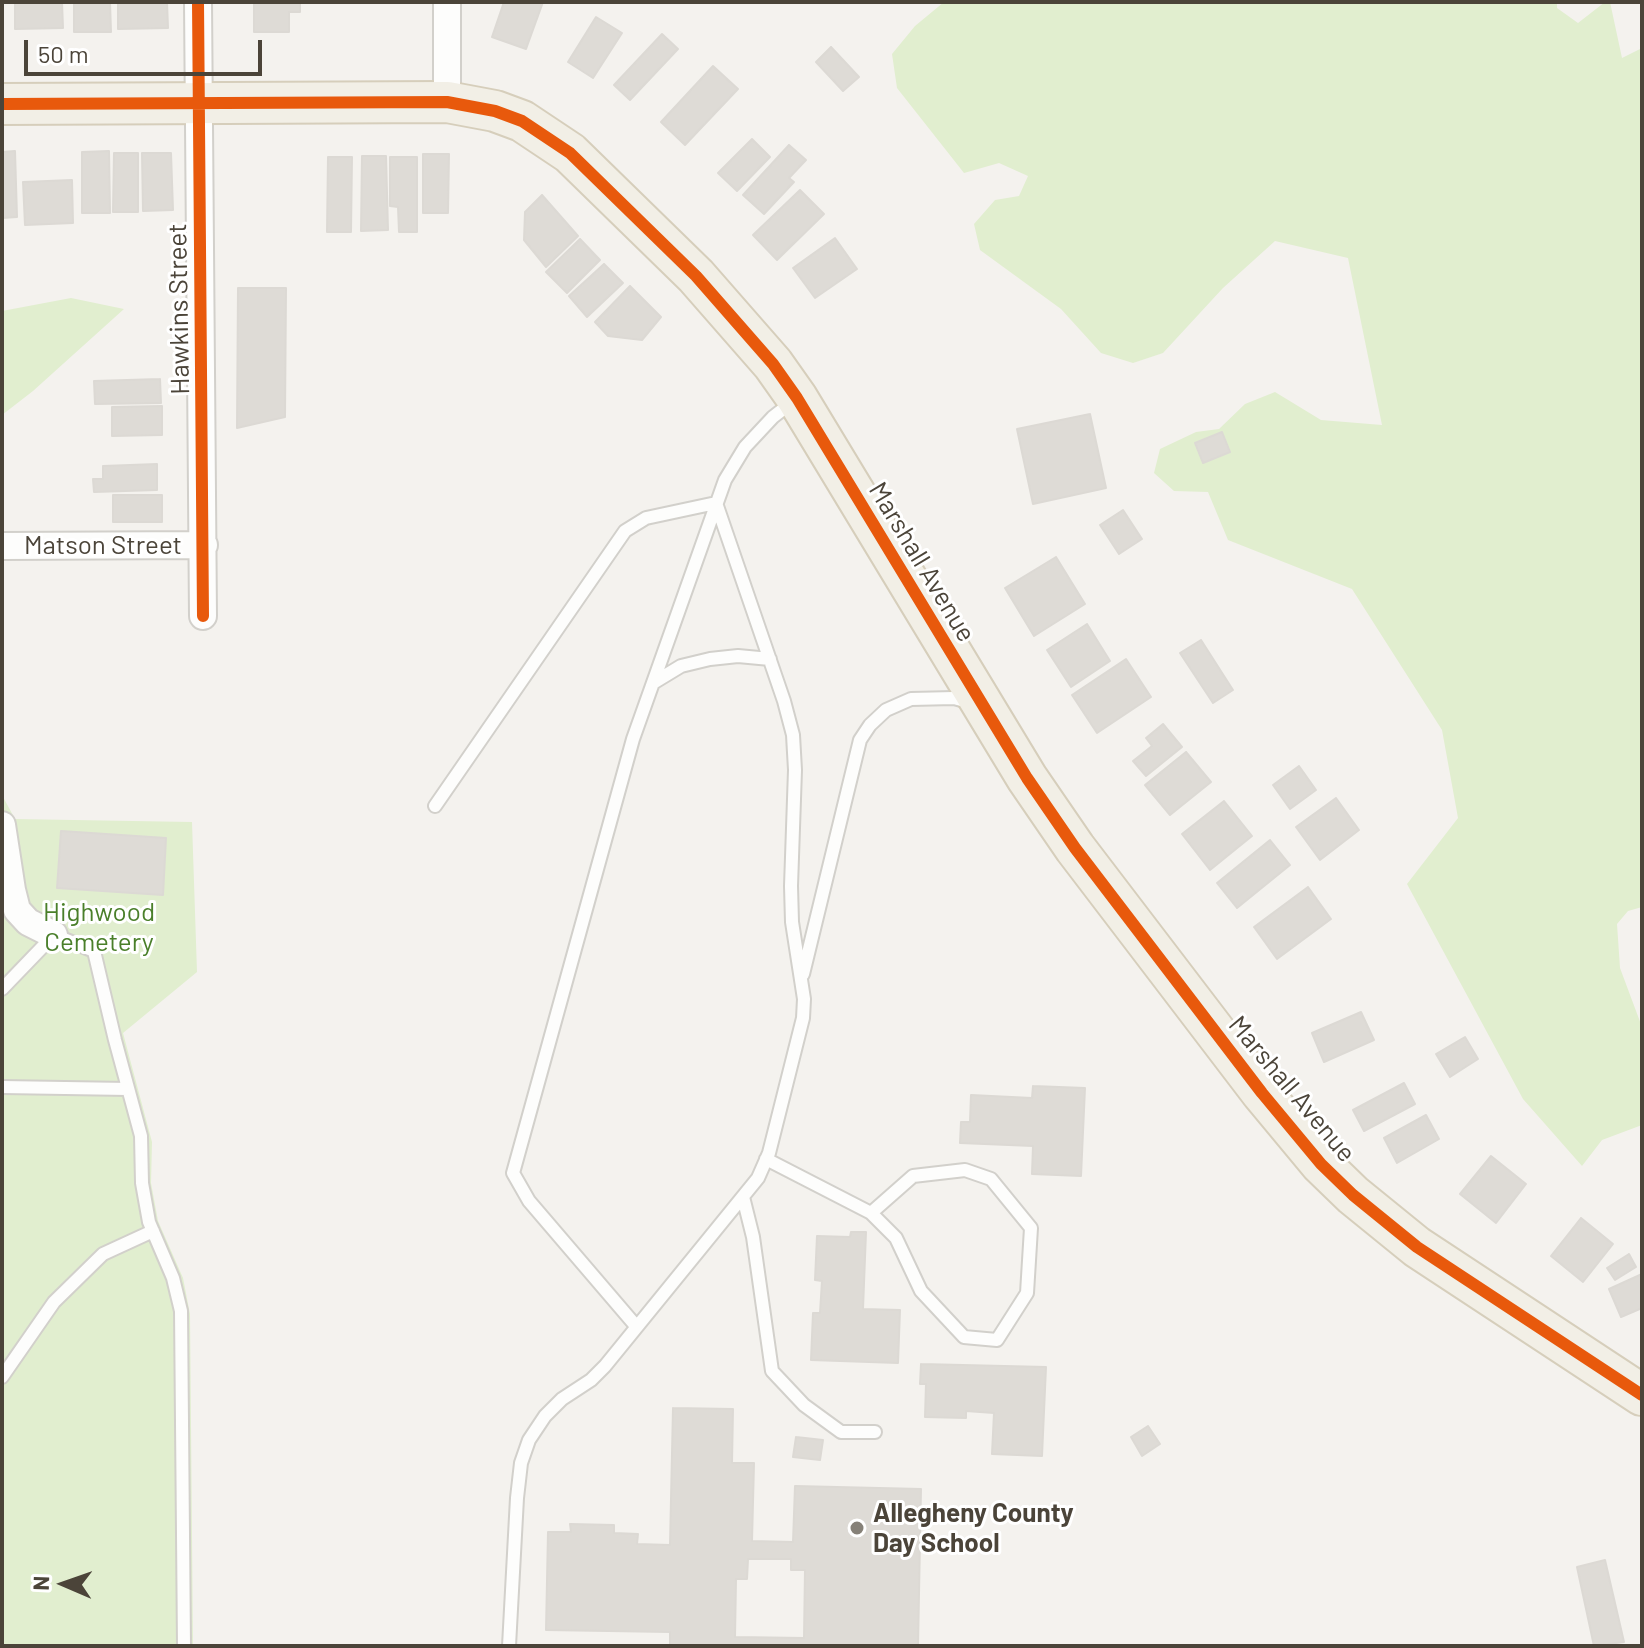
<!DOCTYPE html>
<html>
<head>
<meta charset="utf-8">
<style>
	body { margin:0 }
	#map { position:relative; width:1644px; height:1648px; overflow:hidden; background:#f4f2ee; font-family:Barlow,sans-serif }
	canvas { display:block }
	.frame { position:absolute; inset:0; border:4px solid #4b4439; pointer-events:none }
	.north { position:absolute; left:24px; top:1544px; width:80px; height:80px; -webkit-text-stroke:6px #fff; paint-order:stroke; rotate:272deg; font-size:22px; font-weight:700; line-height:32px; text-align:center; color:#4b4439 }
	.north::after { content:''; display:block; margin:auto; width:28px; height:36px; background:#4b4439; clip-path:polygon(50% 0,100% 100%,50% 72%,0 100%) }
	.scale { position:absolute; left:24px; top:40px; width:238px; height:36px; box-sizing:border-box; border:4px solid #4b4439; border-top:0; padding-left:10px; font-size:24px; line-height:28px; white-space:nowrap; color:#4b4439; -webkit-text-stroke:6px #fff; paint-order:stroke }
</style>
</head>
<body>
<div id="map">
<canvas width="1644" height="1648"></canvas>
<div class="frame"></div>
<div class="north">N</div>
<div class="scale">50 m</div>
</div>
<script>
const ctx = document.querySelector('canvas').getContext('2d');
ctx.lineJoin = 'round';
function fill(path, color) {
  ctx.fillStyle = color;
  ctx.fill(path, 'evenodd');
}
function poly(rows) {
  const path = new Path2D();
  for (const r of rows) {
    path.moveTo(r[0], r[1]);
    for (let i = 2; i < r.length; i += 2) path.lineTo(r[i], r[i + 1]);
  }
  return path;
}
function stroke(path, color, width, dash) {
  ctx.strokeStyle = color;
  ctx.lineWidth = width;
  ctx.lineCap = dash ? 'butt' : 'round';
  ctx.setLineDash(dash || []);
  ctx.stroke(path);
}
function drawText(font, color, halo, rows, align = 'center') {
  ctx.font = font + ' Barlow,sans-serif';
  ctx.lineWidth = 6;
  ctx.setLineDash([]);
  ctx.textBaseline = 'middle';
  ctx.strokeStyle = halo;
  ctx.fillStyle = color;
  for (const [text, x, y, turn = 0] of rows) {
    ctx.save();
    ctx.translate(x, y);
    ctx.rotate((+turn || 0) * Math.PI / 180);
    ctx.textAlign = isNaN(turn) ? turn : align;
    if (halo) ctx.strokeText(text, 0, 0);
    ctx.fillText(text, 0, 0);
    ctx.restore();
  }
}
fill(poly([
	[944,2,1557,2,1557,8,1578,23,1605,2,1610,2,1622,58,1642,48,1642,907,1628,911,1617,924,1620,968,1642,1027,1642,1125,1602,1140,1582,1166,1523,1099,1407,884,1458,818,1442,730,1352,589,1228,540,1208,492,1174,491,1154,473,1160,449,1196,432,1219,429,1245,404,1275,392,1321,420,1382,425,1348,258,1275,241,1223,288,1163,353,1133,363,1101,353,1061,309,980,250,974,224,995,200,1019,196,1028,176,999,163,964,173,897,88,892,54,915,26],
	[71,298,124,309,33,391,2,415,2,311],
	[2,795,15,819,192,822,197,972,123,1033,152,1142,151,1183,158,1221,183,1278,190,1314,193,1646,2,1646]
]), '#e1eecf');
const building = poly([
	[15,2,62,2,63,28,15,29,15,2],
	[74,2,110,2,111,32,74,32,74,2],
	[118,2,167,2,168,28,118,29,118,2],
	[254,2,300,2,300,12,289,12,289,32,254,32,254,2],
	[504,2,543,2,526,49,492,37,504,2],
	[596,17,622,33,593,78,568,62,596,17],
	[662,34,678,49,630,100,614,85,662,34],
	[831,47,859,77,843,91,816,62,831,47],
	[713,66,738,89,685,145,661,122,713,66],
	[752,139,770,157,737,191,718,173,752,139],
	[789,145,806,160,789,178,794,182,764,214,743,195,789,145],
	[15,151,17,217,2,218,2,152,15,151],
	[109,151,110,213,82,213,82,152,109,151],
	[114,153,138,153,138,212,113,212,114,153],
	[142,153,171,153,173,210,143,211,142,153],
	[423,154,449,154,448,213,423,213,423,154],
	[362,156,386,156,388,230,361,231,362,156],
	[328,157,352,157,351,232,327,232,328,157],
	[390,157,417,157,417,232,399,232,398,207,390,206,390,157],
	[72,180,73,223,25,225,23,182,72,180],
	[800,190,824,214,777,260,753,235,800,190],
	[542,195,578,236,546,267,524,240,525,212,542,195],
	[835,238,857,269,815,298,793,268,835,238],
	[580,239,600,260,567,293,546,272,580,239],
	[604,264,623,283,587,317,569,296,604,264],
	[630,286,661,317,642,340,608,336,595,322,630,286],
	[238,288,286,288,285,417,237,428,238,288],
	[160,379,161,403,95,404,94,381,160,379],
	[162,406,162,435,112,436,112,407,162,406],
	[1090,414,1106,488,1033,504,1017,429,1090,414],
	[1222,432,1230,452,1203,463,1195,443,1222,432],
	[157,464,157,490,94,492,93,479,103,479,103,466,157,464],
	[113,495,162,495,162,522,113,522,113,495],
	[1123,510,1142,539,1119,554,1100,525,1123,510],
	[1056,557,1085,604,1034,636,1005,588,1056,557],
	[1087,624,1110,661,1071,687,1047,650,1087,624],
	[1201,640,1233,690,1213,703,1180,653,1201,640],
	[1126,659,1151,697,1097,733,1072,695,1126,659],
	[1163,724,1182,747,1146,776,1133,761,1152,746,1146,738,1163,724],
	[1186,752,1211,782,1170,815,1145,785,1186,752],
	[1299,766,1316,790,1290,809,1273,785,1299,766],
	[1336,798,1359,830,1320,860,1296,827,1336,798],
	[1224,801,1252,836,1210,870,1182,834,1224,801],
	[61,831,166,838,163,895,57,888,61,831],
	[1270,840,1290,865,1237,908,1217,883,1270,840],
	[1308,887,1331,919,1277,959,1254,927,1308,887],
	[1361,1012,1374,1040,1324,1062,1312,1033,1361,1012],
	[1465,1037,1478,1059,1450,1077,1436,1054,1465,1037],
	[1404,1083,1415,1104,1364,1131,1353,1110,1404,1083],
	[1033,1086,1085,1088,1081,1176,1032,1174,1033,1146,960,1143,961,1122,970,1122,971,1095,1032,1098,1033,1086],
	[1426,1115,1439,1139,1397,1163,1384,1138,1426,1115],
	[1491,1156,1526,1184,1496,1223,1460,1194,1491,1156],
	[1581,1218,1613,1244,1583,1282,1551,1256,1581,1218],
	[851,1232,866,1232,863,1309,900,1310,898,1363,811,1360,813,1313,820,1313,822,1281,815,1280,817,1236,850,1237,851,1232],
	[1629,1254,1636,1267,1615,1280,1607,1268,1629,1254],
	[1642,1274,1642,1308,1621,1317,1609,1289,1642,1274],
	[921,1364,1046,1367,1042,1456,992,1454,994,1413,966,1411,966,1418,925,1417,926,1384,920,1384,921,1364],
	[673,1408,733,1409,732,1463,754,1463,752,1541,793,1542,795,1486,921,1489,918,1646,670,1646,670,1632,546,1630,548,1532,571,1532,570,1524,614,1525,614,1533,638,1534,637,1544,670,1545,673,1408],
	[748,1559,791,1559,791,1570,805,1570,804,1638,735,1637,736,1579,747,1579,748,1559],
	[1148,1426,1160,1444,1142,1456,1131,1437,1148,1426],
	[796,1437,823,1440,820,1460,793,1457,796,1437],
	[1605,1560,1624,1642,1594,1646,1577,1567,1605,1560]
]);
fill(building, '#dedbd6');
stroke(building, '#dcd9d4', 2);
const lane = poly([
	[653,683,681,666,710,659,738,656,770,659],
	[435,806,625,531,646,518,716,503,784,701,793,735,795,770,791,886,792,922,804,999,803,1018,769,1153,758,1178,605,1366,591,1380,562,1399,545,1416,529,1440,521,1463,517,1498,509,1646],
	[803,974,860,740,870,725,886,710,911,699,954,698,972,703],
	[2,989,54,935,94,951,115,1040,141,1136,142,1183,149,1222,173,1278,181,1311,184,1646],
	[2,1087,128,1089],
	[766,1159,871,1213,896,1238,921,1291,964,1337,997,1340,1027,1293,1031,1228,991,1179,965,1170,913,1176,871,1213],
	[743,1197,753,1237,772,1371,804,1405,841,1432,875,1432],
	[636,1326,529,1201,513,1173,633,739,725,480,745,447,773,417,791,403],
	[2,1377,54,1302,103,1254,153,1231]
]);
const street = poly([
	[198,2,203,616],
	[447,2,447,102],
	[2,546,204,545],
	[2,825,12,890,17,910,28,922,54,935]
]);
const primary = poly([
	[2,104,447,102,495,111,522,121,570,153,696,276,773,364,797,398,1027,778,1075,848,1262,1093,1321,1164,1353,1195,1417,1247,1642,1395]
]);
stroke(lane, '#d2d0cb', 16);
stroke(street, '#d2d0cb', 30);
stroke(primary, '#d6cebb', 44);
stroke(lane, '#fdfdfc', 12);
stroke(street, '#fdfdfc', 26);
stroke(primary, '#f2efe6', 40);
stroke(poly([
	[198,2,203,616],
	[2,104,447,102,495,111,522,121,570,153,696,276,773,364,797,398,1027,778,1075,848,1262,1093,1321,1164,1353,1195,1417,1247,1642,1395]
]), '#e8590c', 12);
for (const [x, y, r, color] of [
	[857,1528,8,"#868178"]
]) {
  const dot = new Path2D();
  dot.arc(x, y, r, 0, 2 * Math.PI);
  ctx.fillStyle = color;
  ctx.fill(dot);
  stroke(dot, '#fff', 3);
}
drawText('26px', '#4b4439', '#fff', [
	["Hawkins Street",179,309,-91],
	["Matson Street",103,545],
	["Marshall Avenue",922,562,59],
	["Marshall Avenue",1292,1089,50]
]);
drawText('26px', '#4a7f2a', '#fff', [
	["Highwood",99,912],
	["Cemetery",99,942]
]);
drawText('bold 26px', '#4b4439', '#fff', [
	["Allegheny County",873,1513],
	["Day School",873,1543]
], 'left');
</script>
</body>
</html>
